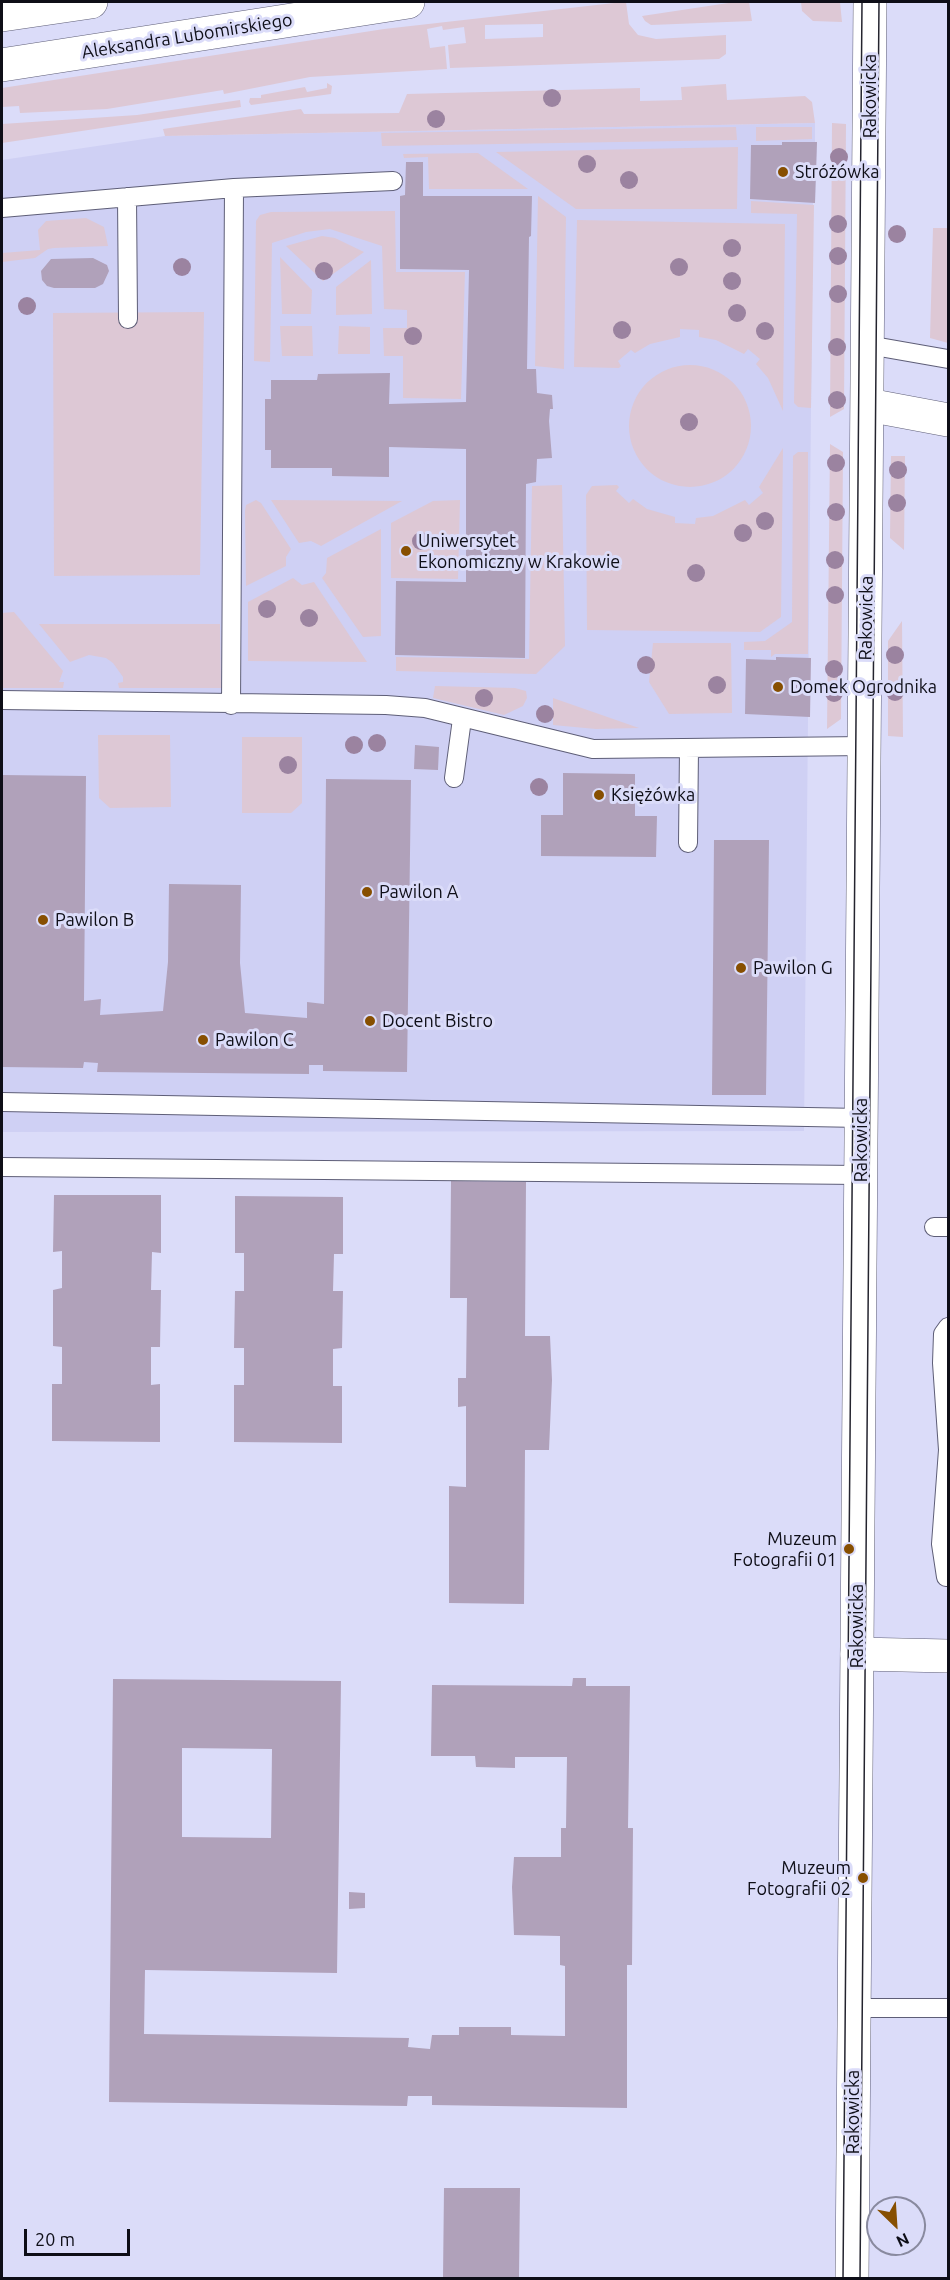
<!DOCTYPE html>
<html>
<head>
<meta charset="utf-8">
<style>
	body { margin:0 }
	#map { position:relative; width:950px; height:2280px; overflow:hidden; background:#dbdcf9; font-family:Ubuntu,sans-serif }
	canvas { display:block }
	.frame { position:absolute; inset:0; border:3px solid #0e0e17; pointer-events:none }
	.north { position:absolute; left:866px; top:2196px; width:60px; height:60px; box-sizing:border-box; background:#dbdcf9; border:2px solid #898a9f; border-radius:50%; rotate:155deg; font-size:16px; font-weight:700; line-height:24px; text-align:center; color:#0e0e17 }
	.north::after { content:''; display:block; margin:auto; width:21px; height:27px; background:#874f01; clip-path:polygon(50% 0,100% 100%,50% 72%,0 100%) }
	.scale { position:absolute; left:24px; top:2229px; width:106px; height:27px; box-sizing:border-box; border:3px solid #0e0e17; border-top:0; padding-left:8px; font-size:18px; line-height:21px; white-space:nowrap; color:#0e0e17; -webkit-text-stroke:4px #dbdcf9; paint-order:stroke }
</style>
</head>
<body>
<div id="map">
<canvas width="950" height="2280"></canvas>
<div class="frame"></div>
<div class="north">N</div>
<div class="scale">20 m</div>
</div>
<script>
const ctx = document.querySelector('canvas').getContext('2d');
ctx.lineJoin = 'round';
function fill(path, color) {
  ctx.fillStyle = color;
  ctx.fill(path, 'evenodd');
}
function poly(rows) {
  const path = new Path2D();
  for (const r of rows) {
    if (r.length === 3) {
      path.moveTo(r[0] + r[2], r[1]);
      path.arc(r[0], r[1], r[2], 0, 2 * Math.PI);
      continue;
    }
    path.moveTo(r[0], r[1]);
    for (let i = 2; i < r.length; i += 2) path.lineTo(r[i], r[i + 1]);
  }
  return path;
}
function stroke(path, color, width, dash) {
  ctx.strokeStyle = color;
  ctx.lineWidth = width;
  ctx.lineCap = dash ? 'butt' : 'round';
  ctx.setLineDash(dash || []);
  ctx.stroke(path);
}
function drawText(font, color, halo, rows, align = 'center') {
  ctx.font = font + ' Ubuntu,sans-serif';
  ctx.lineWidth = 6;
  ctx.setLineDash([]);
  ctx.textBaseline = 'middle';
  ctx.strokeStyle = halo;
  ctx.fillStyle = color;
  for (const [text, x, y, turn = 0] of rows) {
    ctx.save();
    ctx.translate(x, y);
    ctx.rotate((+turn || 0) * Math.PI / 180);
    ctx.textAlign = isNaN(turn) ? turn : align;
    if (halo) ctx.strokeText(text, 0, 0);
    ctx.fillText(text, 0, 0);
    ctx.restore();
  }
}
fill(poly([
	[815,123,815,142,817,142,815,203,813,203,804,1131,2,1132,2,160,165,136]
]), '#cfd0f4');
fill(poly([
	[623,2,626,2,629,24,638,35,656,39,726,35,726,54,719,59,450,68,448,45,466,43,464,27,443,30,442,26,427,29,430,48,445,46,447,69,310,77,224,94,223,90,107,109,20,113,19,106,2,107,2,88,384,29],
	[543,24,543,37,485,39,485,25],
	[735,2,749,2,752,21,651,25,645,21,642,16],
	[801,2,840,2,842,22,813,21,802,11],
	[327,83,332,86,331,94,251,105,249,102,250,98,261,98,261,95,305,87,307,92,327,88],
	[726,84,727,100,805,96,812,102,815,123,165,136,163,129,301,109,304,114,399,113,407,94,640,88,640,101,682,100,681,87],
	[240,100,241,107,2,143,2,124,137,115],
	[832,123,846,124,844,409,830,417],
	[736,127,737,140,382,146,381,133],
	[756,127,812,127,812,139,756,141],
	[738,147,737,209,576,209,496,152],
	[478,153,528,189,429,189,428,157,404,158,403,154],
	[538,196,566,217,564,369,535,366],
	[751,201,814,205,811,408,798,407,794,403,797,214,751,213],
	[395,211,396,272,465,272,461,399,403,398,403,356,384,356,383,328,407,328,407,310,384,309,382,246,330,229,306,232,272,243,270,362,254,361,256,221,260,215,271,212],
	[86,218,104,227,108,246,54,248,48,249,35,258,2,262,2,253,40,250,38,230,46,221],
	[577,220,785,224,783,411,768,378,756,364,760,359,748,349,744,354,716,340,699,337,699,330,680,329,680,337,650,344,635,353,631,350,618,361,621,366,619,368,574,367],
	[933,228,948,228,948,343,930,338],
	[322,236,335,238,364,252,323,281,286,246],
	[280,257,312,290,311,314,282,314],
	[371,260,372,314,336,315,336,287],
	[204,312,200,575,54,576,53,313],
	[280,326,312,326,313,356,282,356],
	[339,326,370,327,370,354,338,354],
	[690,426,61],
	[830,444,843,452,841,719,827,729],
	[783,448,781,617,760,632,587,630,586,495,592,486,617,485,619,487,616,491,629,503,633,499,647,509,675,517,675,523,695,524,696,518,713,516,745,500,749,505,763,493,759,487],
	[798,452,808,452,808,654,775,654,771,657,771,650,744,650,744,642,765,641,792,622,793,456],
	[891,456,905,456,904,550,890,538],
	[562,485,565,646,536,674,396,671,396,657,529,659,532,486],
	[256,500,261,503,291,549,286,557,286,566,246,586,245,511,246,505],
	[271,500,402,501,321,546,311,541,299,543],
	[460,500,458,579,391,578,391,523,433,501],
	[381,529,381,636,363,637,322,578,326,573,327,558],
	[293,578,302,585,314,582,367,662,248,661,248,602],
	[14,612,63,671,59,682,64,682,63,688,2,688,2,613],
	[902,621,903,737,888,736,888,641],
	[39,624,220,624,221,688,119,688,118,683,123,682,123,677,113,663,106,658,89,655,70,662],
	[653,643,731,643,732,713,669,714,649,682],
	[435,686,515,688,526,691,527,698,523,706,504,715,433,698],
	[553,698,639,728,596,729,553,725],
	[98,735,170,735,171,807,110,808,99,798],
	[242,737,302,737,302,803,291,813,242,813]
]), '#ddc8d5');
fill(poly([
	[782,142,817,142,815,203,750,199,751,145,782,145],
	[406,162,423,162,423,196,532,196,531,236,529,237,527,369,536,369,537,393,552,395,553,409,550,409,549,421,552,458,537,459,536,482,526,484,525,658,395,655,396,581,466,582,466,449,389,447,389,477,332,476,332,468,271,468,271,450,265,450,265,399,271,399,271,380,317,380,318,374,390,373,389,404,466,402,469,270,400,269,400,196,405,195],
	[93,258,107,265,109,271,103,284,95,288,54,288,47,286,42,280,41,271,51,259],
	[776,657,811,658,810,717,745,714,746,659,776,660],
	[415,745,439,747,438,770,414,769],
	[563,773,635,774,635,816,657,816,656,857,541,856,541,815,563,815],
	[2,775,86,776,84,1001,101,999,100,1015,163,1011,168,962,169,884,241,885,240,963,245,1013,307,1018,307,1002,324,1004,326,779,411,780,407,1072,323,1071,323,1065,309,1065,309,1074,97,1072,98,1063,84,1062,83,1068,2,1067],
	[714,840,769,840,766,1095,712,1095],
	[451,1181,526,1182,525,1336,550,1336,552,1380,549,1450,525,1450,524,1604,449,1603,449,1486,466,1487,466,1406,458,1407,458,1378,466,1378,467,1298,450,1298],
	[54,1195,161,1195,161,1253,152,1252,151,1290,161,1290,160,1347,151,1347,151,1385,160,1384,160,1442,52,1441,52,1384,62,1384,62,1347,53,1346,53,1290,62,1288,62,1251,53,1252],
	[235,1196,343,1197,343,1254,334,1254,333,1291,343,1291,342,1348,333,1349,333,1386,342,1386,342,1443,234,1442,234,1385,244,1385,244,1348,234,1348,235,1291,244,1291,244,1253,235,1253],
	[573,1678,586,1678,586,1686,630,1686,628,1828,633,1828,632,1965,627,1965,627,2108,432,2105,432,2096,408,2096,407,2106,109,2102,113,1679,341,1681,337,1973,145,1970,144,2034,409,2038,408,2047,430,2049,432,2035,459,2035,459,2027,511,2027,511,2035,565,2036,565,1966,560,1965,560,1936,514,1935,512,1887,514,1857,561,1857,561,1828,566,1828,567,1757,515,1757,515,1768,476,1767,475,1756,431,1756,432,1685,572,1686],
	[182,1748,272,1749,271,1838,182,1837],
	[349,1892,365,1893,365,1908,349,1909],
	[444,2188,520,2188,519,2278,443,2278]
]), '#b0a1ba');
const service = poly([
	[127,197,128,319],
	[2,208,234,188,393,181],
	[868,345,948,359],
	[2,700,386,705,425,708,593,749,865,746],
	[231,705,234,188],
	[454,778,462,719],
	[688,843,689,748],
	[2,1102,861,1118],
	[2,1167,861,1175],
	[934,1227,948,1227],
	[948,1327,943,1334,942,1363,948,1450,941,1544,946,1577,948,1577],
	[854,2008,948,2008]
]);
const minor = poly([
	[868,405,948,420],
	[857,1654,948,1656]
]);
const tertiary = poly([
	[852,2278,870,2]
]);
const primary = poly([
	[2,15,91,2],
	[2,65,408,2]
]);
stroke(service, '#5e5e77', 20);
stroke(minor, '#5e5e77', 34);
stroke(tertiary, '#5e5e77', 34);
stroke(primary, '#5e5e77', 34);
stroke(service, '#fff', 18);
stroke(minor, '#fff', 33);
stroke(tertiary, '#fff', 33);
stroke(primary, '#fff', 33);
stroke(poly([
	[843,2278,862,2],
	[860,2278,879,2]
]), '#24242f', 1.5);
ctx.fillStyle = '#9b83a0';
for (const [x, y] of [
	[552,98],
	[436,119],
	[839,157],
	[587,164],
	[629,180],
	[838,224],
	[897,234],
	[732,248],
	[838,256],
	[182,267],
	[679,267],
	[324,271],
	[732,281],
	[838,294],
	[27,306],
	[737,313],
	[622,330],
	[765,331],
	[413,336],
	[837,347],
	[837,400],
	[689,422],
	[836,463],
	[898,470],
	[897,503],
	[836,512],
	[765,521],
	[743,533],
	[421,541],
	[835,560],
	[696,573],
	[835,595],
	[267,609],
	[309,618],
	[895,655],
	[646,665],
	[834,669],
	[717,685],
	[895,692],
	[834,693],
	[484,698],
	[545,714],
	[377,743],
	[354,745],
	[288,765],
	[539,787]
]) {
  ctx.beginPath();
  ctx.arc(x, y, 9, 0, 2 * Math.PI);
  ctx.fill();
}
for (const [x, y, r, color] of [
	[783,172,6,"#874f01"],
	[406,551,6,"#874f01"],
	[778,687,6,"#874f01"],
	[599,795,6,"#874f01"],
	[367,892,6,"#874f01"],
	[43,920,6,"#874f01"],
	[741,968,6,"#874f01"],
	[370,1021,6,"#874f01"],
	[203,1040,6,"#874f01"],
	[849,1549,6,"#874f01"],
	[863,1878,6,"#874f01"]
]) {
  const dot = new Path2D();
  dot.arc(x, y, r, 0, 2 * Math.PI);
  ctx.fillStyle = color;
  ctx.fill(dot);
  stroke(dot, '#dbdcf9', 2);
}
drawText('18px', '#0e0e17', '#dbdcf9', [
	["Aleksandra Lubomirskiego",187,36,-9],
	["Rakowicka",870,96,-90],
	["Rakowicka",866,618,-89],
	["Rakowicka",861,1140,-90],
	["Rakowicka",857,1626,-90],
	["Rakowicka",853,2112,-90]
]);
drawText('18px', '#0e0e17', '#dbdcf9', [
	["Stróżówka",795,172],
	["Uniwersytet",418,541],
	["Ekonomiczny w Krakowie",418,562],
	["Domek Ogrodnika",790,687],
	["Księżówka",611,795],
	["Pawilon A",379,892],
	["Pawilon B",55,920],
	["Pawilon G",753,968],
	["Docent Bistro",382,1021],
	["Pawilon C",215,1040],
	["Muzeum",837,1539,"right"],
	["Fotografii 01",837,1560,"right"],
	["Muzeum",851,1868,"right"],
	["Fotografii 02",851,1889,"right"]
], 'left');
</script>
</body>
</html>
